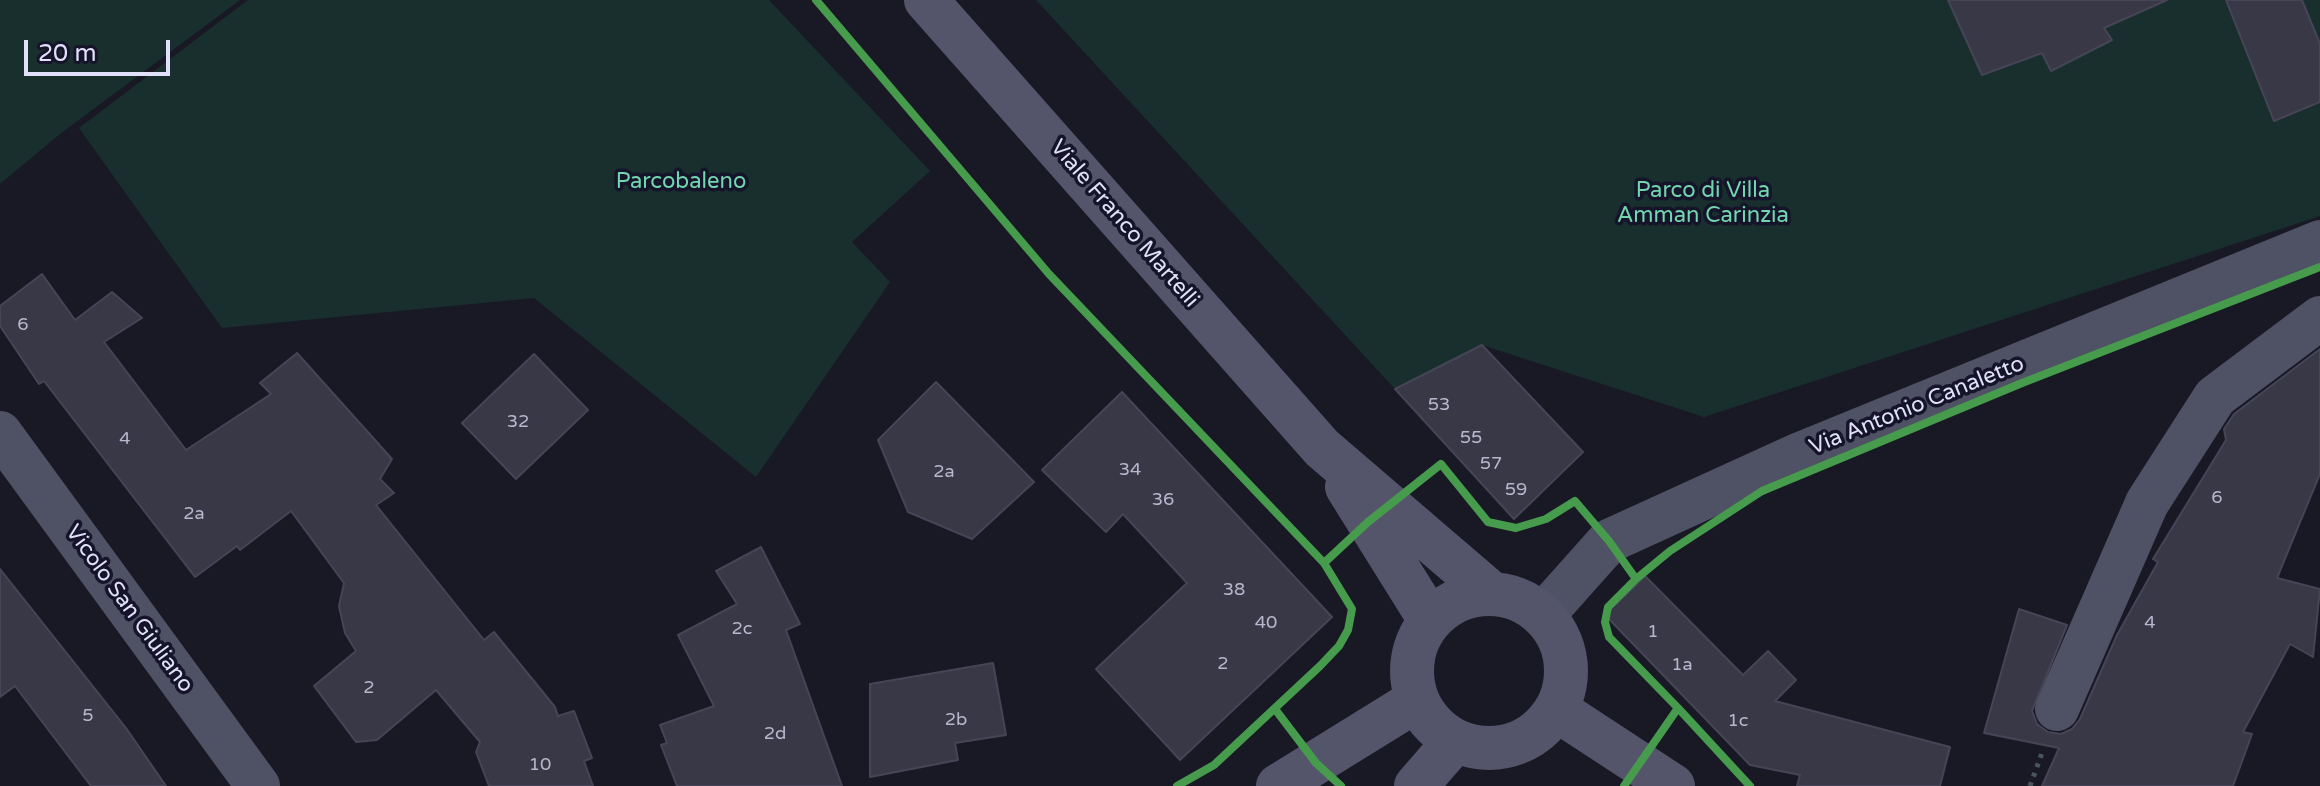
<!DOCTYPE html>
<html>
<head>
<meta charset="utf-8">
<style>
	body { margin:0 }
	#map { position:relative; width:2320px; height:786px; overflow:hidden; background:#191925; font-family:"Varela Round",sans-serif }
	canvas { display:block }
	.scale { position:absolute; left:24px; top:40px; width:146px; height:36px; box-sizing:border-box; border:4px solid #e1e1fc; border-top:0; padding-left:10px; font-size:24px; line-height:28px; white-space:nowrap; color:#e1e1fc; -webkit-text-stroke:6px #15142a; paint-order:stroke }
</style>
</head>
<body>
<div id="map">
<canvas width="2320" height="786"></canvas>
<div class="scale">20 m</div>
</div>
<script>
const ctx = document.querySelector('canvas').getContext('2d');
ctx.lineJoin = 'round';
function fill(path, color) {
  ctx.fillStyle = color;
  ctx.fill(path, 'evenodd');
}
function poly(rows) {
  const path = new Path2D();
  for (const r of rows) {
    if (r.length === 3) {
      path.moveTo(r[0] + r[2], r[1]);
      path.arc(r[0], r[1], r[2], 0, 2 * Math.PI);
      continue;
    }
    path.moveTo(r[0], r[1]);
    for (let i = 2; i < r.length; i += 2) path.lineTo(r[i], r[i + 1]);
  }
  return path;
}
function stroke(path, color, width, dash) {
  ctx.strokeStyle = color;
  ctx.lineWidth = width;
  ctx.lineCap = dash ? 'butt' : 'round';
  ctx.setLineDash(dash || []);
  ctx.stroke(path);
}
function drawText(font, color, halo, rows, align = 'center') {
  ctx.font = font + ' "Varela Round",sans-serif';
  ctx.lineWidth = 7;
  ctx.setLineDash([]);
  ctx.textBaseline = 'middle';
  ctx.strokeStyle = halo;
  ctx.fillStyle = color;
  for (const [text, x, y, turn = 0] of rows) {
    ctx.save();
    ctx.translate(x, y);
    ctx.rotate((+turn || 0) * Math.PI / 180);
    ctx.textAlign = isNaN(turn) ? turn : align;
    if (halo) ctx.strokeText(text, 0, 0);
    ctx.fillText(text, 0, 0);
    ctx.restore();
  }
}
fill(poly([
	[0,0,240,0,60,134,0,184],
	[248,0,769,0,930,171,852,242,890,282,756,477,534,298,222,328,79,128],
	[1036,0,2320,0,2320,216,1704,417,1482,345,1395,389]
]), '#182f2e');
const building = poly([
	[1948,0,2167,0,2104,28,2112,40,2051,71,2042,53,1982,75,1948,0],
	[2226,0,2302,0,2320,44,2320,102,2274,121,2226,0],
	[42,274,75,320,112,292,142,318,104,342,186,450,271,394,260,383,297,353,392,459,380,479,394,493,376,505,484,640,494,632,555,707,558,716,574,711,592,758,584,761,593,786,489,786,476,752,480,742,436,690,377,740,356,742,314,686,356,651,345,633,339,606,344,583,291,511,240,550,237,546,195,577,44,381,39,384,0,326,0,306,42,274],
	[1482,345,1583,452,1514,519,1395,389,1482,345],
	[2320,349,2320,474,2277,578,2320,589,2313,657,2290,644,2243,732,2252,734,2233,786,2042,786,2059,748,1984,733,2019,609,2067,625,2032,711,2037,724,2048,732,2061,734,2072,729,2080,719,2117,635,2158,562,2153,559,2226,440,2224,429,2234,414,2320,349],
	[534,354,588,410,516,479,462,423,534,354],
	[936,382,1034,482,972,539,908,512,878,440,936,382],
	[1122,392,1332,617,1180,760,1096,669,1187,583,1123,514,1106,532,1042,470,1122,392],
	[761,547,800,624,786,630,842,786,677,786,661,745,667,743,660,725,714,706,678,635,737,604,716,571,761,547],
	[0,569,126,728,166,786,91,786,15,686,0,697,0,569],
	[1645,576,1743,675,1768,651,1796,680,1775,701,1950,747,1940,786,1797,786,1800,775,1750,765,1605,615,1645,576],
	[993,663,1006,735,955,743,958,760,870,777,870,684,993,663]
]);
fill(building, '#393846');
stroke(building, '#464557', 2);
stroke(poly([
	[2030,786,2042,753]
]), '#48555f', 5, [4, 6]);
stroke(poly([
	[0,433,258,786],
	[1543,615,1609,541,1800,454,2320,242],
	[2057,709,2147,503,2215,397,2320,318]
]), '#4f5164', 44);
stroke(poly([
	[926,0,1322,448,1491,593],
	[1347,487,1430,620],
	[1489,671,77],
	[1557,710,1673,786],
	[1278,786,1417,700],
	[1416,786,1455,741]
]), '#54556a', 44);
stroke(poly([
	[816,0,1049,274,1324,563,1352,609,1348,630,1339,646,1320,666,1214,765,1177,786],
	[1324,563,1368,522,1441,464,1488,522,1516,528,1546,519,1575,501,1609,541,1636,579,1608,607,1605,622,1609,637,1678,708,1624,786],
	[1636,579,1670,551,1762,491,2022,383,2320,267],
	[1678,708,1750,786],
	[1275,709,1316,763,1341,786]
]), '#469c4c', 8);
drawText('18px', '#b7b7ce', null, [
	["6",23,325],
	["53",1439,405],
	["32",518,422],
	["55",1471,438],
	["4",125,439],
	["57",1491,464],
	["34",1130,470],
	["2a",944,472],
	["59",1516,490],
	["6",2217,498],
	["36",1163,500],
	["2a",194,514],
	["38",1234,590],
	["40",1266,623],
	["4",2150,623],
	["2c",742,629],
	["1",1653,632],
	["2",1223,664],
	["1a",1682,665],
	["2",369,688],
	["5",88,716],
	["2b",956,720],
	["1c",1738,721],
	["2d",775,734],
	["10",540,765]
]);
drawText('22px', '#72d6af', '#15142a', [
	["Parcobaleno",681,182],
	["Parco di Villa",1703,191],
	["Amman Carinzia",1703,216]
]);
drawText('22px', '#e1e1fc', '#15142a', [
	["Viale Franco Martelli",1124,224,49],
	["Via Antonio Canaletto",1917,406,-22],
	["Vicolo San Giuliano",129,609,54]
]);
</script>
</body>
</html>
